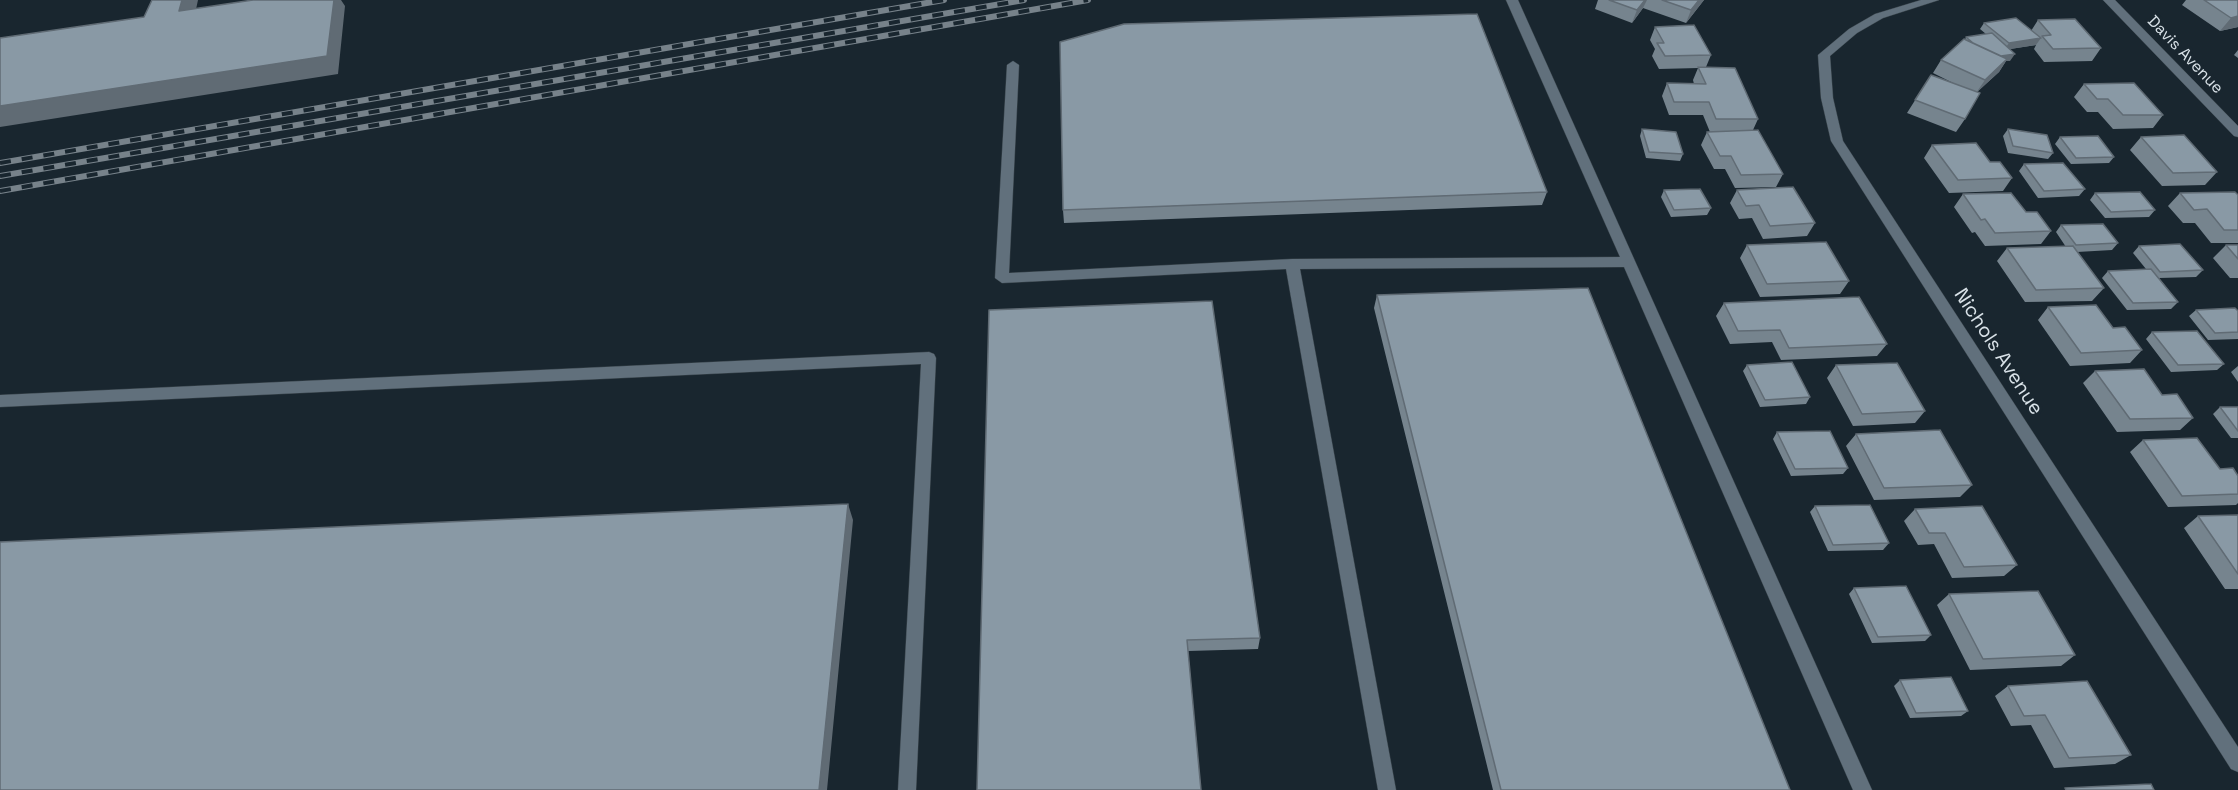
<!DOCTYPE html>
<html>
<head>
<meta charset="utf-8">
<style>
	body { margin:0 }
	canvas { display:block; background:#19262f }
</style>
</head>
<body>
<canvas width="2238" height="790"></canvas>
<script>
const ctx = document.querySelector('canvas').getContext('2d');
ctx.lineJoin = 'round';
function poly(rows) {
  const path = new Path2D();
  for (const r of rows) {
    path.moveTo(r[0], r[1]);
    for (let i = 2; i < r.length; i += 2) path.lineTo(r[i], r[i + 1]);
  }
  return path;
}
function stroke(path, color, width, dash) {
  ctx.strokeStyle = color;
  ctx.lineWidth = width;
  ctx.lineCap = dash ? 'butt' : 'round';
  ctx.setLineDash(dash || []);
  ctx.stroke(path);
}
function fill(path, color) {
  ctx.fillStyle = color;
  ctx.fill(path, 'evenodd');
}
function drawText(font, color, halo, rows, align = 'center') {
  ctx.font = font + ' "Space Grotesk",sans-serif';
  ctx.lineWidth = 6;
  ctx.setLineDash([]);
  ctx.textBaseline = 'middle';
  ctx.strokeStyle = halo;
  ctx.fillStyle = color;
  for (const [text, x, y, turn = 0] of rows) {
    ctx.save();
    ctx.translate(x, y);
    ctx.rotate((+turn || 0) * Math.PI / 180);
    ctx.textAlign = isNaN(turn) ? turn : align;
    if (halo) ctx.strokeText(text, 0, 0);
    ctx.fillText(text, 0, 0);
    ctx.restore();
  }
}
const service = poly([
	[1506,0,1518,0,1872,790,1853,790,1624,267,1300,269,1396,790,1378,790,1286,269,1002,283,995,278,1007,65,1013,61,1019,65,1009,273,1292,259,1620,257,1506,0],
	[929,352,934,354,936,358,916,790,898,790,921,364,0,407,0,395,929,352]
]);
const minor = poly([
	[1921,0,1939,0,1883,18,1857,33,1830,56,1833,98,1843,141,2238,747,2238,772,2231,769,1831,141,1821,98,1818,55,1849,29,1875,14,1921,0],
	[2103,0,2115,0,2238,126,2238,137,2234,136,2103,0]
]);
stroke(service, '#374249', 1);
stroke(minor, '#374249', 1);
fill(service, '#61707c');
fill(minor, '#61707c');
const rail = poly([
	[0,163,944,0],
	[0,176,1024,0],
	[0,191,1088,0]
]);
stroke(rail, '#77828a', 6);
stroke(rail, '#19262f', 4, [11]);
fill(poly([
	[1598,0,1704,0,1686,23,1643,8,1632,23,1595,9],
	[2186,0,2238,0,2238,27,2220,31,2182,5],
	[2038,20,2101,48,2092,61,2044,62,2034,49,2037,43,2036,45,2010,49,2010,61,2006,61,1999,72,1977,92,1965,119,1956,132,1907,113,1931,75,1957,85,1933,73,1941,60,1965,40,1966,37,1986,34,1980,29,1984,23,2031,31],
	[1655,27,1711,55,1706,67,1758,119,1753,130,1783,174,1776,187,1735,188,1725,169,1714,169,1701,145,1707,132,1710,132,1703,115,1669,115,1662,96,1667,83,1694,84,1693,80,1698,68,1659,69,1652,56,1655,49,1650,40],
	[2238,50,2238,58,2234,55],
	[2084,84,2163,115,2153,128,2113,129,2098,112,2087,112,2074,97],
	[1642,129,1683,154,1680,161,1646,158,1640,136],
	[2008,129,2053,153,2048,159,2008,153,2003,136],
	[2060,137,2114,157,2109,163,2071,164,2055,144],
	[2141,137,2217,172,2205,185,2162,186,2130,150],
	[1932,145,1990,162,2012,178,2003,191,1949,193,1924,158],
	[2024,164,2085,189,2079,196,2038,198,2019,171],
	[1664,190,1711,208,1707,215,1671,217,1661,197],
	[1737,190,1815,223,1807,236,1763,239,1752,218,1739,219,1730,203],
	[1547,192,1542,205,1064,223,1063,210],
	[2095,193,2155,210,2149,217,2105,218,2090,200],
	[2180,193,2238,195,2238,243,2211,243,2195,223,2183,223,2168,206],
	[1963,194,2026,212,2051,231,2041,244,1985,246,1975,232,1972,233,1954,207],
	[2061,225,2118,243,2112,250,2077,252,2104,288,2092,301,2025,302,1997,261,2007,248,2066,247,2056,232],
	[1747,245,1849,281,1840,294,1760,297,1740,258],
	[2226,245,2238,245,2238,278,2230,278,2213,258],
	[2139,246,2203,270,2196,277,2159,278,2178,302,2171,309,2127,310,2102,278,2108,271,2146,269,2133,253],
	[1377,295,1790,790,1493,790,1374,308],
	[1724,303,1887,344,1877,356,1781,360,1772,342,1730,344,1716,316],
	[2048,307,2113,328,2142,350,2130,363,2070,366,2038,320],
	[989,310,1260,638,1258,649,1188,651],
	[2196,310,2238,311,2238,339,2208,340,2189,316],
	[2152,332,2224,364,2217,370,2171,372,2146,339],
	[1747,365,1810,397,1806,404,1760,407,1743,371],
	[1836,365,1925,411,1915,423,1853,426,1827,378],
	[2238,366,2238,382,2231,372],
	[2095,371,2162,395,2193,418,2180,430,2117,432,2083,383],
	[2220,407,2238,407,2238,438,2231,438,2213,414],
	[1777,432,1848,468,1843,474,1791,476,1773,439],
	[1856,434,1972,485,1960,497,1874,500,1846,446],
	[2143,440,2238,476,2238,503,2236,505,2168,507,2130,452],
	[1815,506,1889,543,1883,550,1828,551,1810,512],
	[1915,509,2017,565,2004,576,1952,578,1934,544,1918,545,1904,521],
	[2238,515,2238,589,2225,589,2184,528,2198,516],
	[1854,588,1931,635,1925,641,1872,643,1849,594],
	[1949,594,2075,655,2061,666,1970,670,1937,605],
	[1900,680,1968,711,1961,716,1910,718,1894,686],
	[2008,686,2131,755,2115,764,2054,768,2031,725,2011,726,1995,696]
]), '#76848e');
fill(poly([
	[182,0,198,0,192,28,179,11],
	[334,0,341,0,345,6,338,74,0,127,0,106],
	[1645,0,1647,0,1643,8,1632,23,1637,10],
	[1699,0,1704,0,1686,23,1691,10],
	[2238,16,2238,27,2220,31,2231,18],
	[2041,38,2036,45,2004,50,2009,43],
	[2015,54,2010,61,2006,61,1999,72,1976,93,1985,80,1988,58],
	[848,504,853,520,827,790,819,790]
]), '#606b74');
const building = poly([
	[152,0,182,0,179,11,253,0,334,0,327,56,0,106,0,38,144,17,152,0],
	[1609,0,1645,0,1637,10,1609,0],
	[1662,0,1699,0,1691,10,1662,0],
	[2204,0,2238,0,2238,16,2231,18,2204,0],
	[1477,14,1547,192,1063,210,1060,42,1124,24,1477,14],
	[2016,18,2041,38,2009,43,1984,23,2016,18],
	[2075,19,2101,48,2053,49,2042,36,2051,35,2038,20,2075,19],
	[1694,25,1711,55,1665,56,1657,43,1664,43,1655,27,1694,25],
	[1992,33,2015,54,2001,56,1973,43,1966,37,1992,33],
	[1964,39,2007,59,1985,80,1941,60,1964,39],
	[1698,67,1735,68,1758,119,1716,119,1709,102,1674,102,1667,83,1706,84,1698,67],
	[1931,75,1980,93,1965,119,1915,100,1931,75],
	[2134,83,2163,115,2123,115,2108,99,2097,99,2084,84,2134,83],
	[1642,129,1676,132,1683,154,1649,152,1642,129],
	[2008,129,2047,135,2053,153,2013,146,2008,129],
	[1758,130,1783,174,1741,175,1731,156,1720,156,1707,132,1758,130],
	[2184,135,2217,172,2173,173,2141,137,2184,135],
	[2098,136,2114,157,2076,158,2060,137,2098,136],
	[1976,143,1990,162,2000,162,2012,178,1958,180,1932,145,1976,143],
	[2063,163,2085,189,2044,191,2024,164,2063,163],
	[1793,187,1815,223,1770,226,1759,205,1746,206,1737,190,1793,187],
	[1700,189,1711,208,1674,210,1664,190,1700,189],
	[2140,192,2155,210,2111,212,2095,193,2140,192],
	[2235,192,2238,195,2238,230,2224,230,2207,209,2194,210,2180,193,2235,192],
	[2011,193,2026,212,2037,212,2051,231,1995,233,1985,219,1981,220,1963,194,2011,193],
	[2103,224,2118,243,2076,245,2061,225,2103,224],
	[1826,242,1849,281,1767,284,1747,245,1826,242],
	[2180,244,2203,270,2160,272,2139,246,2180,244],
	[2226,245,2238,245,2238,259,2226,245],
	[2073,246,2104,288,2036,290,2007,248,2073,246],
	[2151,269,2178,302,2133,303,2108,271,2151,269],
	[1588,288,1790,790,1501,790,1377,295,1588,288],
	[1859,297,1887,344,1789,348,1780,330,1738,331,1724,303,1859,297],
	[1212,301,1260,638,1187,640,1201,790,977,790,989,310,1212,301],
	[2096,305,2113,328,2125,327,2142,350,2081,353,2048,307,2096,305],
	[2235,308,2238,311,2238,332,2215,333,2196,310,2235,308],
	[2197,331,2224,364,2178,365,2152,332,2197,331],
	[1792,362,1810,397,1765,400,1747,365,1792,362],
	[1897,363,1925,411,1862,414,1836,365,1897,363],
	[2144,369,2162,395,2177,394,2193,418,2130,419,2095,371,2144,369],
	[2220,407,2238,407,2238,431,2220,407],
	[1940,430,1972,485,1884,488,1856,434,1940,430],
	[1830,431,1848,468,1795,469,1777,432,1830,431],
	[2197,438,2220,469,2233,468,2238,476,2238,494,2182,496,2143,440,2197,438],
	[848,504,819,790,0,790,0,542,848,504],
	[1870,505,1889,543,1833,545,1815,506,1870,505],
	[1982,506,2017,565,1964,567,1945,533,1929,533,1915,509,1982,506],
	[2238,515,2238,574,2198,516,2238,515],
	[1906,586,1931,635,1878,637,1854,588,1906,586],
	[2038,591,2075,655,1983,659,1949,594,2038,591],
	[1951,677,1968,711,1916,713,1900,680,1951,677],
	[2087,681,2131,755,2069,758,2045,715,2024,716,2008,686,2087,681],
	[2151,784,2154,790,2066,790,2065,788,2151,784]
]);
fill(building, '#8999a5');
stroke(building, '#606b74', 1.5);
drawText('16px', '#d9e2e8', '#19262f', [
	["Davis Avenue",2185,55,46]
]);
drawText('20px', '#d9e2e8', '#19262f', [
	["Nichols Avenue",1998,352,57]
]);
</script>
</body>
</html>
